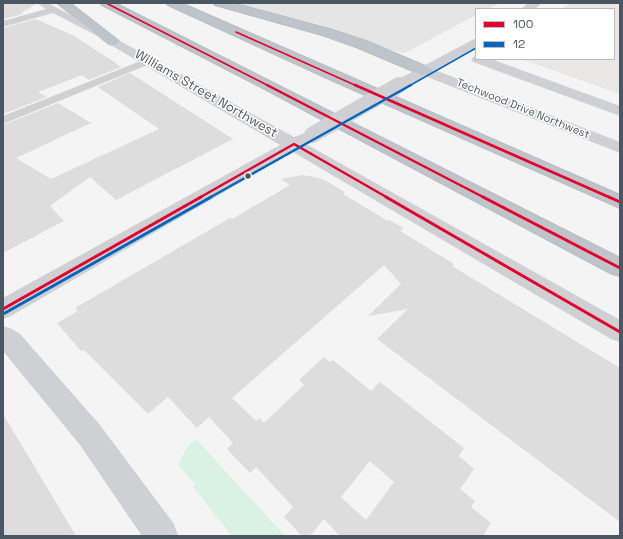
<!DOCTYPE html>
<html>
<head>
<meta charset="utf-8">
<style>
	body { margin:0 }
	#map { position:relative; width:623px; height:539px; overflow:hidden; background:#f4f4f4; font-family:"Space Grotesk",sans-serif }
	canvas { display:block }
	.frame { position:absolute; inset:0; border:4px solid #4a5661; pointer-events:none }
	.legend { position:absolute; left:475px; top:8px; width:140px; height:52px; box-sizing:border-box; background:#fff; border:1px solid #b7bbc0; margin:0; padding:5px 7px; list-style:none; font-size:12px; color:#4a5661 }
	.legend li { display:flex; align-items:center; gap:8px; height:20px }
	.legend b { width:20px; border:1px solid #b7bbc0 }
</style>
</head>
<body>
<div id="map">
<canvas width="623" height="539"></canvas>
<div class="frame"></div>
<ul class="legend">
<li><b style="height:5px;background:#e4002b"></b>100</li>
<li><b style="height:5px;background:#0065bd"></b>12</li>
</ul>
</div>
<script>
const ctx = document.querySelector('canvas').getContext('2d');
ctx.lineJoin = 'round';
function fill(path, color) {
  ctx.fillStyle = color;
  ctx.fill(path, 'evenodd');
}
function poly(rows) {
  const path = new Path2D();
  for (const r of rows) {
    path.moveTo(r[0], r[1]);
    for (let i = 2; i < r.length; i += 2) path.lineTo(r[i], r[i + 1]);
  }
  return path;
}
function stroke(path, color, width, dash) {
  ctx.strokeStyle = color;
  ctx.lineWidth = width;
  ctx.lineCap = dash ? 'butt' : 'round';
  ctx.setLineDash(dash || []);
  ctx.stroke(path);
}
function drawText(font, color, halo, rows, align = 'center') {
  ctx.font = font + ' "Space Grotesk",sans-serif';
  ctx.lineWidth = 3;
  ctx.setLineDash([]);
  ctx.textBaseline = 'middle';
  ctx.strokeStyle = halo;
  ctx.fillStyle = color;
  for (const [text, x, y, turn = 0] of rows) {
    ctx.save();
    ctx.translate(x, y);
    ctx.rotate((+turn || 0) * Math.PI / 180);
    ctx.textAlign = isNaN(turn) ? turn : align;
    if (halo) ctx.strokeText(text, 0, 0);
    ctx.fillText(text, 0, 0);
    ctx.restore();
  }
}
fill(poly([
	[570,3,620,3,620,94,521,59,614,59,614,9,562,9]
]), '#e8e7e3');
fill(poly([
	[231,3,500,3,488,9,476,9,476,15,405,53,390,50,326,26]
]), '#e6e5e6');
fill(poly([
	[196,439,285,536,232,536,193,487,195,484,179,466,181,458,188,446]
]), '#d9f2e3');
fill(poly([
	[3,3,36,3,36,4,21,13,23,14,3,19],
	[36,19,74,36,116,63,115,63,121,67,89,80,82,75,38,92,47,97,3,114,3,28],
	[130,73,233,139,116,200,90,177,50,206,64,221,3,253,3,125,58,103,91,123,16,158,51,179,159,129,98,87],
	[303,175,323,179,345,192,343,194,388,221,389,220,404,228,400,231,454,264,452,266,620,368,620,522,377,339,408,309,368,316,401,284,384,265,232,398,256,421,259,418,264,423,304,385,299,380,324,357,330,362,333,360,371,391,380,382,464,448,459,456,474,469,460,489,475,501,471,507,491,523,483,536,340,536,324,519,310,536,302,536,284,517,293,507,256,467,250,473,227,449,233,443,209,417,197,428,168,397,148,414,84,350,81,351,57,323,78,311,75,308,230,218,232,219,290,185,281,179],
	[370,461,394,482,366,520,341,497],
	[3,414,76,536,3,536]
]), '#ddddde');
const highway = poly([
	[57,3,70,3,119,41,117,44,113,45,109,44,57,3],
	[100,3,115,3,620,258,620,276,612,274,259,86,102,5,100,3],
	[166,3,181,3,620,195,620,208,329,79,168,5,166,3],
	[213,3,232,3,330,29,366,41,430,68,432,71,430,74,425,75,420,74,356,47,322,35,215,5,213,3]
]);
stroke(highway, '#b9bec3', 2);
fill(poly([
	[37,3,48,3,117,40,112,43,109,42,53,13,3,27,3,21,46,9,37,3],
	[148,58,153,61,152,63,3,124,3,116,148,58]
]), '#ced0d2');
fill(poly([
	[528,3,542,3,535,9,521,9,528,3],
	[113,37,294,137,305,133,311,134,313,138,306,144,620,320,620,342,611,339,293,152,11,316,3,319,3,298,280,145,109,44,107,41,109,38,113,37],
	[476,38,476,47,435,70,620,142,620,153,425,76,405,87,400,88,395,87,393,84,395,81,476,38],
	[476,55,476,59,491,59,620,106,620,116,473,62,471,59,476,55],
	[3,326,12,329,20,334,100,425,174,524,178,536,142,536,80,445,3,351,3,326]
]), '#ced0d4');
fill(highway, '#bec4c9');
stroke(poly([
	[397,86,400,84]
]), '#ced0d4', 12);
stroke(poly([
	[312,135,399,85]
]), '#ced0d4', 16);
stroke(poly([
	[106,3,269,86],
	[236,32,357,86]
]), '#e4002b', 1.5);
stroke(poly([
	[267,85,485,198],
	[355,85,611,198],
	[199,198,294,144,388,198]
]), '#e4002b', 2.5);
stroke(poly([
	[386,197,620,332],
	[483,197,620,268],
	[609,197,620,202],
	[3,309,201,197]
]), '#e4002b', 3);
stroke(poly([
	[409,86,476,48]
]), '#0065bd', 1.5);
stroke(poly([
	[209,198,411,85]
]), '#0065bd', 2.5);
stroke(poly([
	[5,313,211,197]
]), '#0065bd', 3);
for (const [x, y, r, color] of [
	[248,176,3.5,"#4a5661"]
]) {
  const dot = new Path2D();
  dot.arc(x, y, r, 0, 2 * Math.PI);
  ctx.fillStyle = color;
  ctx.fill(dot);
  stroke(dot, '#fff', 1.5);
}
drawText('11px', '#4a5661', '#fff', [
	["Techwood Drive Northwest",523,109,22]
]);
drawText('13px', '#4a5661', '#fff', [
	["Williams Street Northwest",206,94,30]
]);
</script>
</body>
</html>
